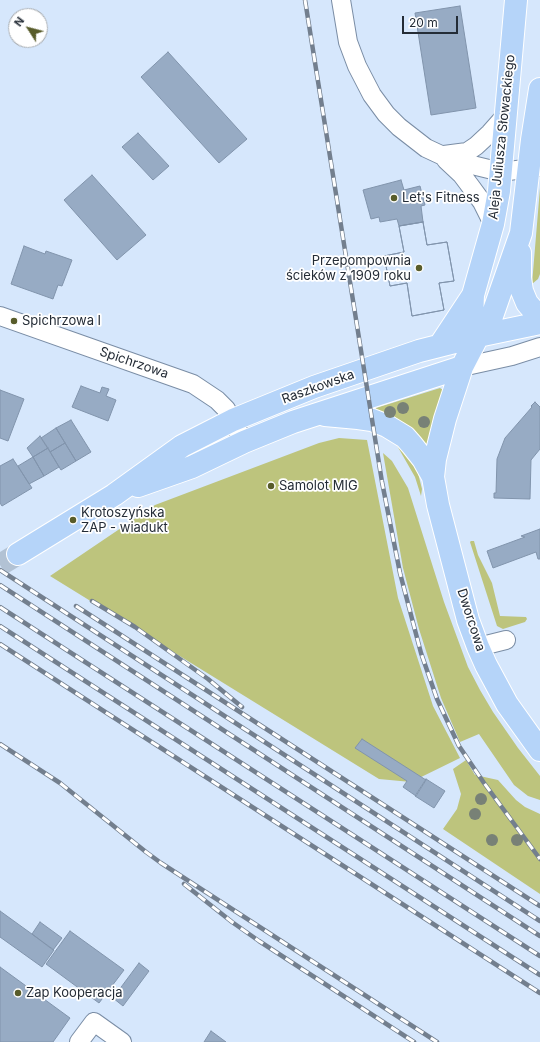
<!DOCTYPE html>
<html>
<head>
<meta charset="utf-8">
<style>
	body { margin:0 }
	#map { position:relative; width:540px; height:1042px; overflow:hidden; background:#d6e7fc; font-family:Inter,sans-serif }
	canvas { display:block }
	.north { position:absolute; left:8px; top:8px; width:40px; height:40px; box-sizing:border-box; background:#fff; border:1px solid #a7abaf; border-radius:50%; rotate:306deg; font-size:11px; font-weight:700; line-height:16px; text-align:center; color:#242c36 }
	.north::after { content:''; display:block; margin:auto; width:14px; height:18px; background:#585c2a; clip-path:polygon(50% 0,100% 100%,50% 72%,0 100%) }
	.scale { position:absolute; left:402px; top:16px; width:56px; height:18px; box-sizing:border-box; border:2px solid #242c36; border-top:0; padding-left:5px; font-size:12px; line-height:14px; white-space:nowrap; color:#242c36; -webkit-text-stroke:3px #fff; paint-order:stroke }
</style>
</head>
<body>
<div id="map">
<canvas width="540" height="1042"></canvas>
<div class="north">N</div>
<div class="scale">20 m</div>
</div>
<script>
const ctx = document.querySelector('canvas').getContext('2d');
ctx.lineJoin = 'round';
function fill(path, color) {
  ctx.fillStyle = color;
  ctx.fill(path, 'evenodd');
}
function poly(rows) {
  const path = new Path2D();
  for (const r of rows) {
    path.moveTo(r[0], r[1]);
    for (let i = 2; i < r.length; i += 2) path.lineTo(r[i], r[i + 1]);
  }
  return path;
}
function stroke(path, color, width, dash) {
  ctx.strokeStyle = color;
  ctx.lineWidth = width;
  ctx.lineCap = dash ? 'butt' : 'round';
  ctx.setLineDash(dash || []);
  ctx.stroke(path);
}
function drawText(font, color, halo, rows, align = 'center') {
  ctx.font = font + ' Inter,sans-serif';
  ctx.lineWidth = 3.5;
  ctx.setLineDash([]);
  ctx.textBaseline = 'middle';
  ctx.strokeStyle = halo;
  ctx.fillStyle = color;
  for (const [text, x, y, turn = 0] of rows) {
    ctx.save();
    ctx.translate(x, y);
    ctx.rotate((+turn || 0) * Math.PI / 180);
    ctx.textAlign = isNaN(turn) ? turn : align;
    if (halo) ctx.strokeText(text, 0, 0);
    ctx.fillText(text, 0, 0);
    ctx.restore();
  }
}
fill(poly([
	[540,188,540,274,538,279,532,284],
	[440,388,443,390,428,450,414,432,403,423,376,411,376,408],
	[339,438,367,440,398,598,433,706,460,758,411,782,379,779,50,576,155,505,319,443],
	[395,442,417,469,422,489,421,496,415,477],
	[383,453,392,461,408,488,444,602,468,667,480,690,493,712,518,748,540,776,540,800,528,796,514,785,479,734,460,742,441,698,419,629,403,568],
	[471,541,474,541,478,555,492,583,500,616,526,617,527,619,525,622,503,629,497,626,470,542],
	[466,760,475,775,498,780,516,800,525,807,540,814,540,894,443,829,457,809,461,794,453,769]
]), '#bdc47d');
const building = poly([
	[460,6,476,108,431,115,415,13,460,6],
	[168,52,247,139,219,163,141,77,168,52],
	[138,133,169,166,153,180,122,147,138,133],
	[92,175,146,235,117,260,64,200,92,175],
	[401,180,404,190,420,186,425,205,421,206,423,222,399,226,397,219,380,222,379,217,371,219,363,190,401,180],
	[423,222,427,245,447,242,454,281,439,283,444,310,412,316,407,283,390,286,384,256,404,252,399,226,423,222],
	[423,222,427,245,447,242,454,281,439,283,444,310,412,316,407,283,390,286,384,256,404,252,399,226,423,222],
	[24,246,45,254,46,251,72,260,62,286,58,285,53,299,11,284,24,246],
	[81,386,100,393,102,387,109,389,106,396,116,400,108,421,72,407,81,386],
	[0,390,24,399,8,441,0,438,0,390],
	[535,402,540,407,540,449,531,460,530,499,494,498,494,493,496,493,497,459,505,438,532,407,531,406,535,402],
	[71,420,91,452,76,461,56,428,71,420],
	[56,428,65,443,50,452,41,438,56,428],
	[40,436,48,448,33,457,27,448,40,436],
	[65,443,76,461,61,470,50,452,65,443],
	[48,448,59,467,44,476,33,457,48,448],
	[33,457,44,476,29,484,18,466,33,457],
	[13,459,32,488,2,506,0,503,0,466,13,459],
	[540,529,540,559,538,559,536,552,493,568,487,551,525,537,521,536,540,529],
	[362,739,426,780,416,796,403,787,407,781,355,748,362,739],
	[426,779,445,791,434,808,415,796,426,779],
	[0,911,54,950,42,967,0,937,0,911],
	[40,922,62,938,53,950,32,934,40,922],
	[70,931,124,970,99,1003,46,964,70,931],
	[139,963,149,971,123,1006,113,998,139,963],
	[0,967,70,1018,53,1042,0,1042,0,967],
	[211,1031,226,1042,204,1042,211,1031]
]);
fill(building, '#97abc4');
stroke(building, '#8194ac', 1);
stroke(poly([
	[0,565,18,554]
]), '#b2c2d4', 22, [22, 11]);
const minor = poly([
	[341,0,348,42,357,66,372,95,386,114,399,127,426,148,441,155,464,163,501,172,540,167],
	[444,155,467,152,476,146,490,133,506,115],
	[446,160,462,175,471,187,482,202,493,224],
	[0,316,193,384,217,400,226,409,244,442],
	[462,367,512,356,540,347],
	[478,647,506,640],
	[79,1042,94,1022,122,1042]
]);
const major = poly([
	[540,89,532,140,521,233,491,319,485,329,478,336,462,367,445,419,435,459,433,477,438,505,468,620,478,647,486,665,507,704,540,750],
	[520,253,520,278,522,291,527,303,533,310,540,314],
	[478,336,472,318,473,295,493,224,499,191,516,0],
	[440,345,473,295],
	[325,415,358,418,372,420,387,426,405,437,412,445,423,459,433,477],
	[138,486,192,467,244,442,293,422,462,367],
	[18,554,114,495,182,446,233,420,314,387,419,351,478,336,540,323]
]);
stroke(minor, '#7a8da5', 20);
stroke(major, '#fff', 24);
stroke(minor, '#fff', 18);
stroke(major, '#b5d4f9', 22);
const rail = poly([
	[305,0,382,482,400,573,421,653,437,699,459,746,484,783,540,859],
	[0,570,540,921],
	[0,585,540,936],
	[92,601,135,627,208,679,242,707],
	[76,606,540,906],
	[0,607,540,956],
	[0,626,540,975],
	[0,644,540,993],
	[0,744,60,783,146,852,161,863,437,1042],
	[184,884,232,922,259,941,414,1042]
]);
stroke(rail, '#737f8e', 4.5);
stroke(rail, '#fff', 3, [9]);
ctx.fillStyle = '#788176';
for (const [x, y] of [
	[403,408],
	[390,412],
	[424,422],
	[481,799],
	[475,814],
	[492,840],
	[517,840]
]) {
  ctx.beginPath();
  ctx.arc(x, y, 6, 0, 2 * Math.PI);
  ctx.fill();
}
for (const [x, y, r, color] of [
	[394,198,4,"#585c2a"],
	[419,268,4,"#585c2a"],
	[14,321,4,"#585c2a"],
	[271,486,4,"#585c2a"],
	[73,520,4,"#585c2a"],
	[18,993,4,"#585c2a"]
]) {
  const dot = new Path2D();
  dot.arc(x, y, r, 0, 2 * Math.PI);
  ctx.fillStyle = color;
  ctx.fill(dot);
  stroke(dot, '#fff', 1.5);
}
drawText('13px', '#242c36', '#fff', [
	["Aleja Juliusza Słowackiego",502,137,-84],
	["Spichrzowa",134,363,19],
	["Raszkowska",318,387,-20],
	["Dworcowa",471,620,72]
]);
drawText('13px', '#242c36', '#fff', [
	["Let's Fitness",402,198],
	["Przepompownia",411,261,"right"],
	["ścieków z 1909 roku",411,276,"right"],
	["Spichrzowa I",22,321],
	["Samolot MIG",279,486],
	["Krotoszyńska",81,513],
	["ZAP - wiadukt",81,528],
	["Zap Kooperacja",26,993]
], 'left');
</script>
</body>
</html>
